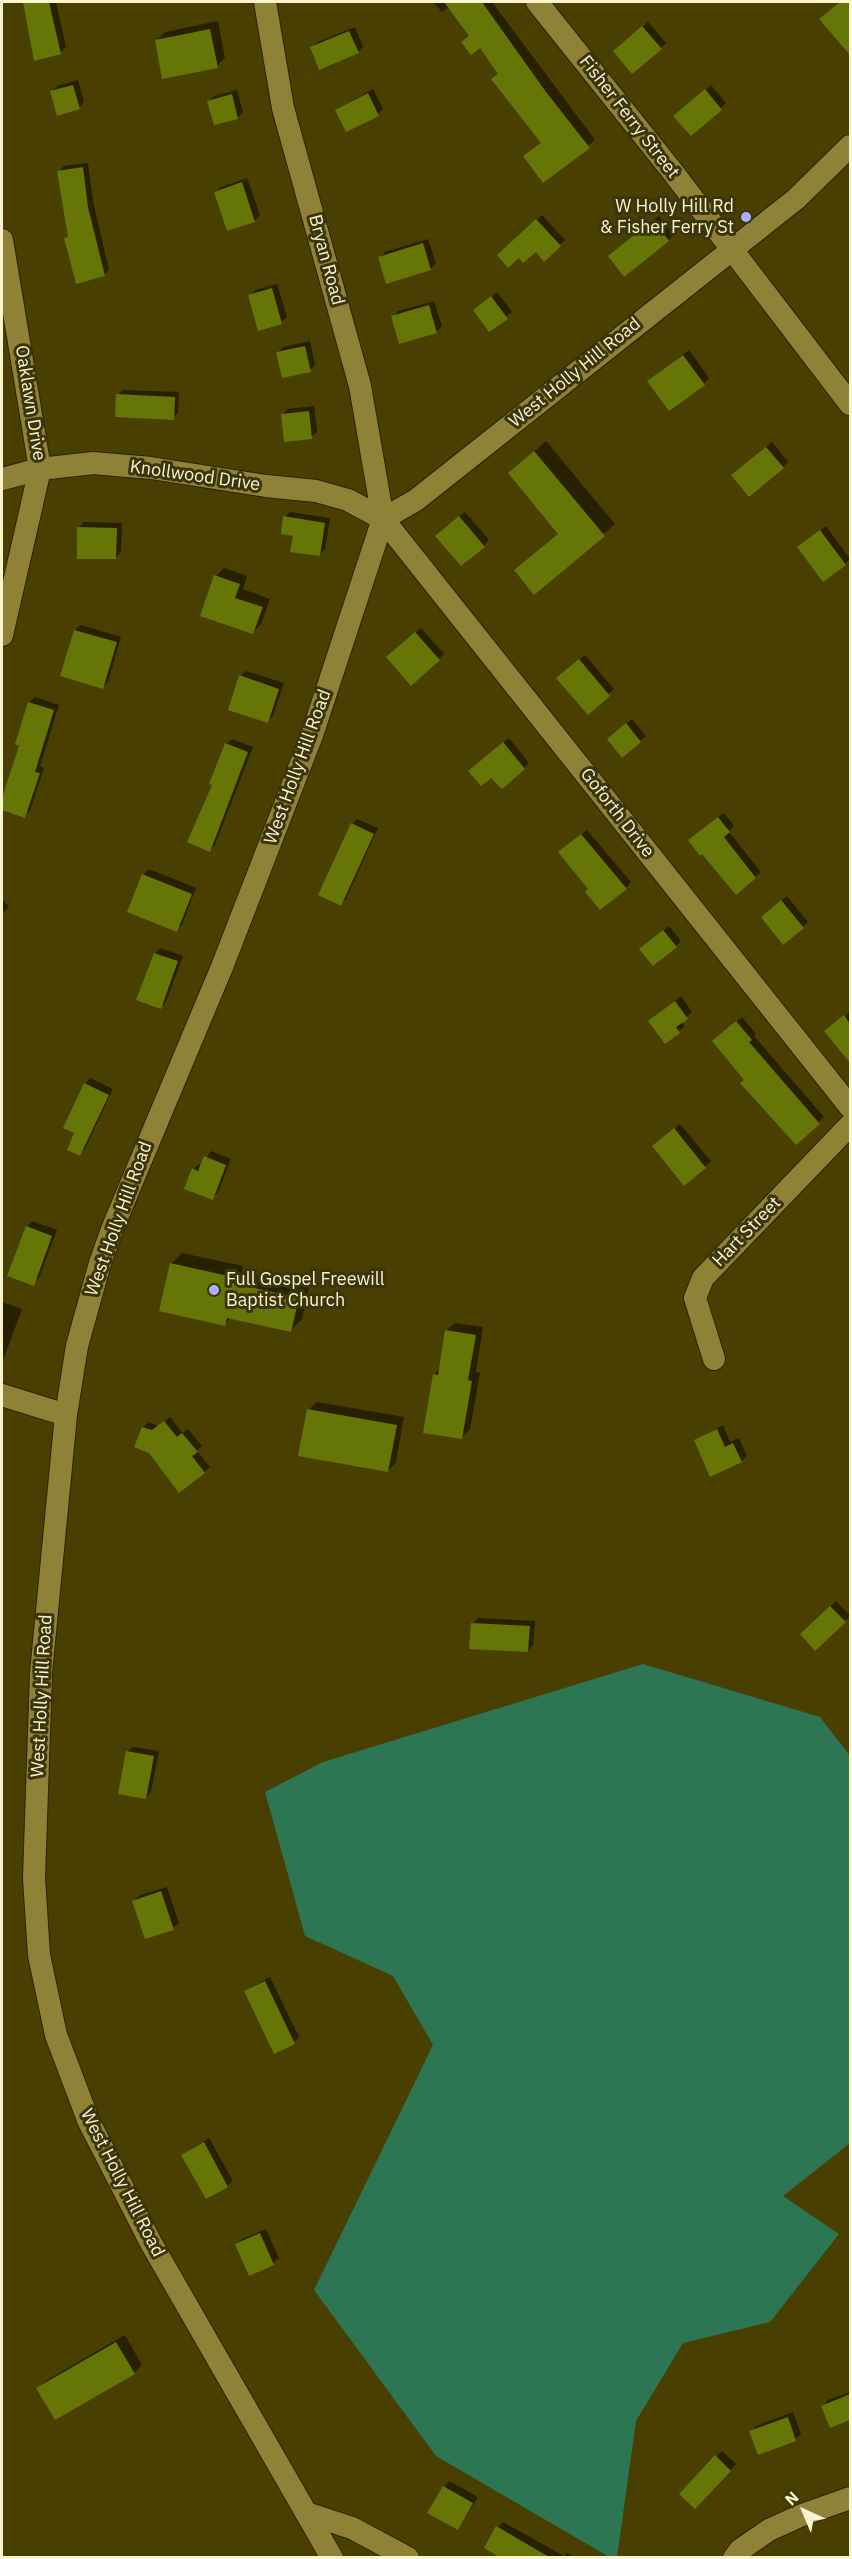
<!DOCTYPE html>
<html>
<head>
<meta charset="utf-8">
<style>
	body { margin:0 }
	#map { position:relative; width:852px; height:2559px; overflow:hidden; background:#493f00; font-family:"IBM Plex Sans",sans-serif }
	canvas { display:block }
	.frame { position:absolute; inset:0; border:3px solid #faf4cf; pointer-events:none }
	.north { position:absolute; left:774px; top:2481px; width:60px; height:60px; -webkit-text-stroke:4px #3b350c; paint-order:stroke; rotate:316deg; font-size:16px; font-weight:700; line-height:24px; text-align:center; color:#faf4cf }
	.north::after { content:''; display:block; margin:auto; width:21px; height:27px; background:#faf4cf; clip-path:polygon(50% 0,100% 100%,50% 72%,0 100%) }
</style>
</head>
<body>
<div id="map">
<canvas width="852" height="2559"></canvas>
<div class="frame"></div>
<div class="north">N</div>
</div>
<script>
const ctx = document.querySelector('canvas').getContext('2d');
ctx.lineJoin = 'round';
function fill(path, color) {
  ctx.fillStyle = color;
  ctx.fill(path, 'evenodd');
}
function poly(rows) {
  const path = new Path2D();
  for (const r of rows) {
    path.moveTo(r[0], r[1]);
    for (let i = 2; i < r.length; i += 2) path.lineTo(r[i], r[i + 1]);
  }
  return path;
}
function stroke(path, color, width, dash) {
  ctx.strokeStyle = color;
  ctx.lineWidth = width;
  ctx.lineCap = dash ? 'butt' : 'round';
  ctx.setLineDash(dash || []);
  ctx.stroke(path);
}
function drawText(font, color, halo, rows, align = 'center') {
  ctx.font = font + ' "IBM Plex Sans",sans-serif';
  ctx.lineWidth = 6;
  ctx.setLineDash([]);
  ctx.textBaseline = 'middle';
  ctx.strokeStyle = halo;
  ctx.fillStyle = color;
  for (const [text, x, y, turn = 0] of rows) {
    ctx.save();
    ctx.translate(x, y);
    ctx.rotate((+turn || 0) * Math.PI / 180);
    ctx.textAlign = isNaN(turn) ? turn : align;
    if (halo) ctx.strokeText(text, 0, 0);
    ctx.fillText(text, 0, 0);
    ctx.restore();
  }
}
fill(poly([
	[643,1664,820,1717,850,1756,850,2143,783,2196,839,2234,770,2322,683,2343,636,2421,617,2557,611,2558,436,2456,314,2290,433,2045,393,1976,305,1936,265,1792,323,1762]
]), '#2d7653');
fill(poly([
	[25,2,56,2,66,47,60,53,31,24],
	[433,2,492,2,595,140,543,180,542,142,493,79,499,73,450,6,442,12],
	[841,2,850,2,850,53,821,19],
	[218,21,225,58,217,66,157,40,165,32],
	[648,22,666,43,661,48,620,45],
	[355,27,363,47,358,52,312,48,317,42],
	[78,80,84,102,79,108,52,92,57,86],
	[711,85,726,103,691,134,681,110],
	[373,89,383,109,378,114,336,110],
	[237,90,243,112,237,118,209,102,214,96],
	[88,163,93,201,109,270,104,275,66,239,69,236,59,172,64,166],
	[247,178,260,215,254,221,216,192,221,187],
	[542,215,565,240,544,259,536,250,519,256,504,250],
	[659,216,674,235,624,275,615,251],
	[428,239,436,263,430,269,380,258,385,252],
	[277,284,287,317,281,322,250,296,255,290],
	[497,292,512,312,490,330,475,310],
	[434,301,442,326,436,332,393,317,398,311],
	[310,341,315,365,310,370,278,352,283,347],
	[689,350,709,378,704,384,654,376],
	[123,390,179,392,178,413,173,418,117,395],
	[314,406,317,432,311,437,283,414,288,409],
	[546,441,615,524,534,593,516,571,559,533,510,473],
	[772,442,788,462,783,467,739,470],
	[290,512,330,518,325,549,319,555,294,534,285,517],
	[465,512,489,540,484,546,443,530],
	[84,522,122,523,121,552,115,558,79,528],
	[826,526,850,559,845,564,799,547],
	[224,568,247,576,243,589,270,599,261,624,253,633,216,576],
	[81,625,121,637,108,682,102,687,75,630],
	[421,628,444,654,439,659,393,652],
	[585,655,614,689,588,713,563,673],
	[246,671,284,683,273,716,267,721,241,676],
	[35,697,59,705,40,766,44,768,30,811,24,816,2,809,2,803,21,745,29,702],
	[632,719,646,736,622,756,614,734],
	[509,738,529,763,524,768,491,776,475,765],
	[232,739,253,747,215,845,210,850,214,784,226,744],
	[724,813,734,826,729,832,761,872,736,893,695,835],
	[357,819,378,828,346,899,340,904,352,824],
	[587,830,631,882,626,888,590,889,566,847],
	[149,869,196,888,182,925,176,930,143,875],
	[787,896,808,922,803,927,768,911],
	[2,899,9,907,2,914],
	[669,926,681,941,676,946,647,943],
	[160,948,183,956,166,1002,161,1007,155,953],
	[681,996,692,1012,681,1022,685,1026,665,1042,650,1021],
	[850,1012,850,1053,847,1056,832,1026],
	[742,1017,756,1034,754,1036,824,1117,796,1143,719,1036],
	[90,1078,113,1089,85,1149,80,1154,76,1132,85,1084],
	[680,1124,711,1161,685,1184,660,1141],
	[211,1151,231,1159,218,1193,212,1198,193,1169,199,1164,202,1165],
	[32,1221,57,1230,39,1278,33,1284,27,1227],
	[182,1253,243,1266,242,1272,309,1287,302,1319,291,1330,232,1317,224,1324,171,1264],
	[2,1302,22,1309,2,1363],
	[455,1323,483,1327,476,1372,480,1373,470,1429,462,1437,434,1375,440,1368,446,1331],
	[317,1402,404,1417,396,1462,388,1471,308,1410],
	[170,1417,183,1433,188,1429,202,1446,197,1451,210,1467,204,1472,143,1427,149,1422,159,1426],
	[723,1425,730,1442,739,1438,747,1456,741,1461,696,1440],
	[836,1601,850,1616,816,1649,802,1634],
	[478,1618,535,1621,533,1645,528,1651,473,1623],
	[133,1747,159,1751,151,1792,146,1798,127,1752],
	[167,1887,179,1923,173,1928,134,1901,140,1895],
	[270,1977,299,2037,294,2042,245,1991],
	[209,2138,233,2181,227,2186,183,2155],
	[266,2229,279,2258,273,2263,249,2274,236,2245,242,2239],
	[125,2335,142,2365,134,2373,38,2388,47,2380],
	[850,2392,850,2419,831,2426,823,2406,828,2400],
	[793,2412,801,2434,795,2439,751,2432,756,2426],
	[722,2451,736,2464,695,2507,681,2494],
	[449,2481,478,2497,458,2528,444,2487],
	[503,2522,564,2556,567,2553,576,2558,504,2558,498,2527]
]), '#0007');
fill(poly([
	[23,2,49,2,61,54,34,61],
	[444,2,482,2,546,92,590,148,543,183,523,156,541,143,491,79,498,74,480,48,471,55,461,42,469,36],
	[840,2,850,2,850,55,819,19],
	[642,26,662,49,632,74,613,51],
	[210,29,218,68,162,79,155,40],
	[349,31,359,53,319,70,310,47],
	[73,85,80,109,57,116,50,91],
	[705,89,722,110,691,136,673,116],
	[368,93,379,116,346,132,335,110],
	[232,94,238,119,214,125,207,101],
	[83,167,88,207,105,276,76,284,64,238,68,237,57,171],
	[242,182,255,222,227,231,214,192],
	[536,219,561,246,544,262,536,252,523,263,519,258,508,268,497,255],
	[653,220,669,241,624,277,608,256],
	[423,243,431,270,386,284,378,257],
	[272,288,282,324,258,331,248,295],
	[491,296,508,319,489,332,473,310],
	[429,305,437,333,399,344,391,316],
	[305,346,311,372,282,378,276,352],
	[683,355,705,385,669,411,647,381],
	[116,394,175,397,174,420,115,417],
	[309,411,312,439,284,442,281,414],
	[766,447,784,468,749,497,731,475],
	[534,451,605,536,534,595,514,570,558,534,508,473],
	[283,516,325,523,320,556,290,552,293,536,281,534],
	[459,516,485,547,461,566,435,536],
	[77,527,117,528,116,559,77,559],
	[820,530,846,565,823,582,797,547],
	[214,575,240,584,235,598,263,607,253,634,200,616],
	[74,630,117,642,103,689,60,676],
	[415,632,440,660,411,686,386,657],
	[579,659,610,696,588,715,556,678],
	[239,675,279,689,268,723,228,710],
	[28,702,54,710,35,772,40,773,25,818,2,810,2,798,19,746,15,744],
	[626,723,641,742,622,758,607,739],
	[503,742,525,769,502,789,491,778,481,786,468,771],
	[225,743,248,752,210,852,187,842,212,785,209,784],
	[718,817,730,832,724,837,756,878,736,895,702,854,700,856,688,840],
	[351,823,374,834,341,906,318,895],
	[581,834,627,889,600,910,585,892,588,889,558,852],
	[142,874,192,894,177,932,127,912],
	[781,900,804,928,783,945,761,917],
	[663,930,677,947,653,966,639,949],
	[154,953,178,961,161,1009,136,1000],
	[675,1001,688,1019,676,1027,680,1033,665,1044,648,1021],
	[844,1015,850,1024,850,1063,824,1031],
	[736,1021,752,1040,749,1042,820,1124,796,1145,740,1083,744,1080,712,1041],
	[84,1083,109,1095,80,1156,67,1150,74,1133,63,1128],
	[674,1128,706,1168,684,1186,652,1146],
	[204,1156,226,1165,213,1200,184,1189,192,1168,198,1171],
	[26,1226,52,1236,34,1286,7,1276],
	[170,1263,233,1277,232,1283,299,1298,291,1332,227,1318,225,1326,159,1311],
	[445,1330,476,1335,468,1380,472,1381,462,1439,423,1433,433,1374,438,1375],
	[307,1409,397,1425,388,1472,298,1456],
	[164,1421,177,1437,182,1433,198,1452,192,1456,205,1473,179,1493,149,1453,134,1447,142,1427,152,1430],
	[717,1429,725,1447,733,1443,742,1462,710,1477,694,1440],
	[830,1606,846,1622,815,1651,800,1634],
	[471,1623,530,1626,528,1652,469,1649],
	[126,1751,154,1756,146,1799,118,1794],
	[161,1891,174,1930,145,1939,132,1901],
	[265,1981,295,2044,274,2054,244,1991],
	[204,2142,228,2187,206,2199,181,2155],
	[260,2233,274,2265,249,2276,235,2244],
	[116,2342,135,2374,55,2420,36,2388],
	[850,2394,850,2420,830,2428,821,2406],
	[788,2417,796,2441,758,2455,749,2431],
	[715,2455,731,2471,695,2509,679,2494],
	[443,2486,473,2503,458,2530,427,2513],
	[496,2526,551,2558,501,2558,484,2548]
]), '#657607');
const minor = poly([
	[265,2,283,108,360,386,383,519],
	[537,2,672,171,850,404],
	[2,240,40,469,2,635],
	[2,479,40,469,93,463,151,468,266,486,316,491,348,500,383,519,850,1107],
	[714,1359,695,1298,703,1278,850,1125],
	[2,1395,66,1415],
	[306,2513,352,2528,408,2558],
	[332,2558,151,2243,89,2122,56,2035,39,1955,34,1878,41,1673,66,1415,77,1346,100,1263,113,1227,222,967,312,735,383,519,416,500,796,199,850,146],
	[734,2558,740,2550,769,2530,802,2515,850,2498]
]);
stroke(minor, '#2c2500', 24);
stroke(minor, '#8f8237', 22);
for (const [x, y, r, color] of [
	[746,217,6,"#a9b0fc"],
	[214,1290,6,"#a9b0fc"]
]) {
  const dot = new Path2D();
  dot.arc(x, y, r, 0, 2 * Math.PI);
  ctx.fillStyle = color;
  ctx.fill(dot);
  stroke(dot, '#3b350c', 2);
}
drawText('18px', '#faf4cf', '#3b350c', [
	["Fisher Ferry Street",629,117,52],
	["Bryan Road",326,260,75],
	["West Holly Hill Road",575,373,-39],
	["Oaklawn Drive",30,403,81],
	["Knollwood Drive",195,476,8],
	["West Holly Hill Road",298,767,-70],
	["Goforth Drive",617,813,52],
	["West Holly Hill Road",119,1219,-70],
	["Hart Street",747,1232,-46],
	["West Holly Hill Road",42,1696,-87],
	["West Holly Hill Road",122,2183,63]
]);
drawText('18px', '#faf4cf', '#3b350c', [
	["W Holly Hill Rd",734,207],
	["& Fisher Ferry St",734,228],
	["Full Gospel Freewill",226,1280,"left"],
	["Baptist Church",226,1301,"left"]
], 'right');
</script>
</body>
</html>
